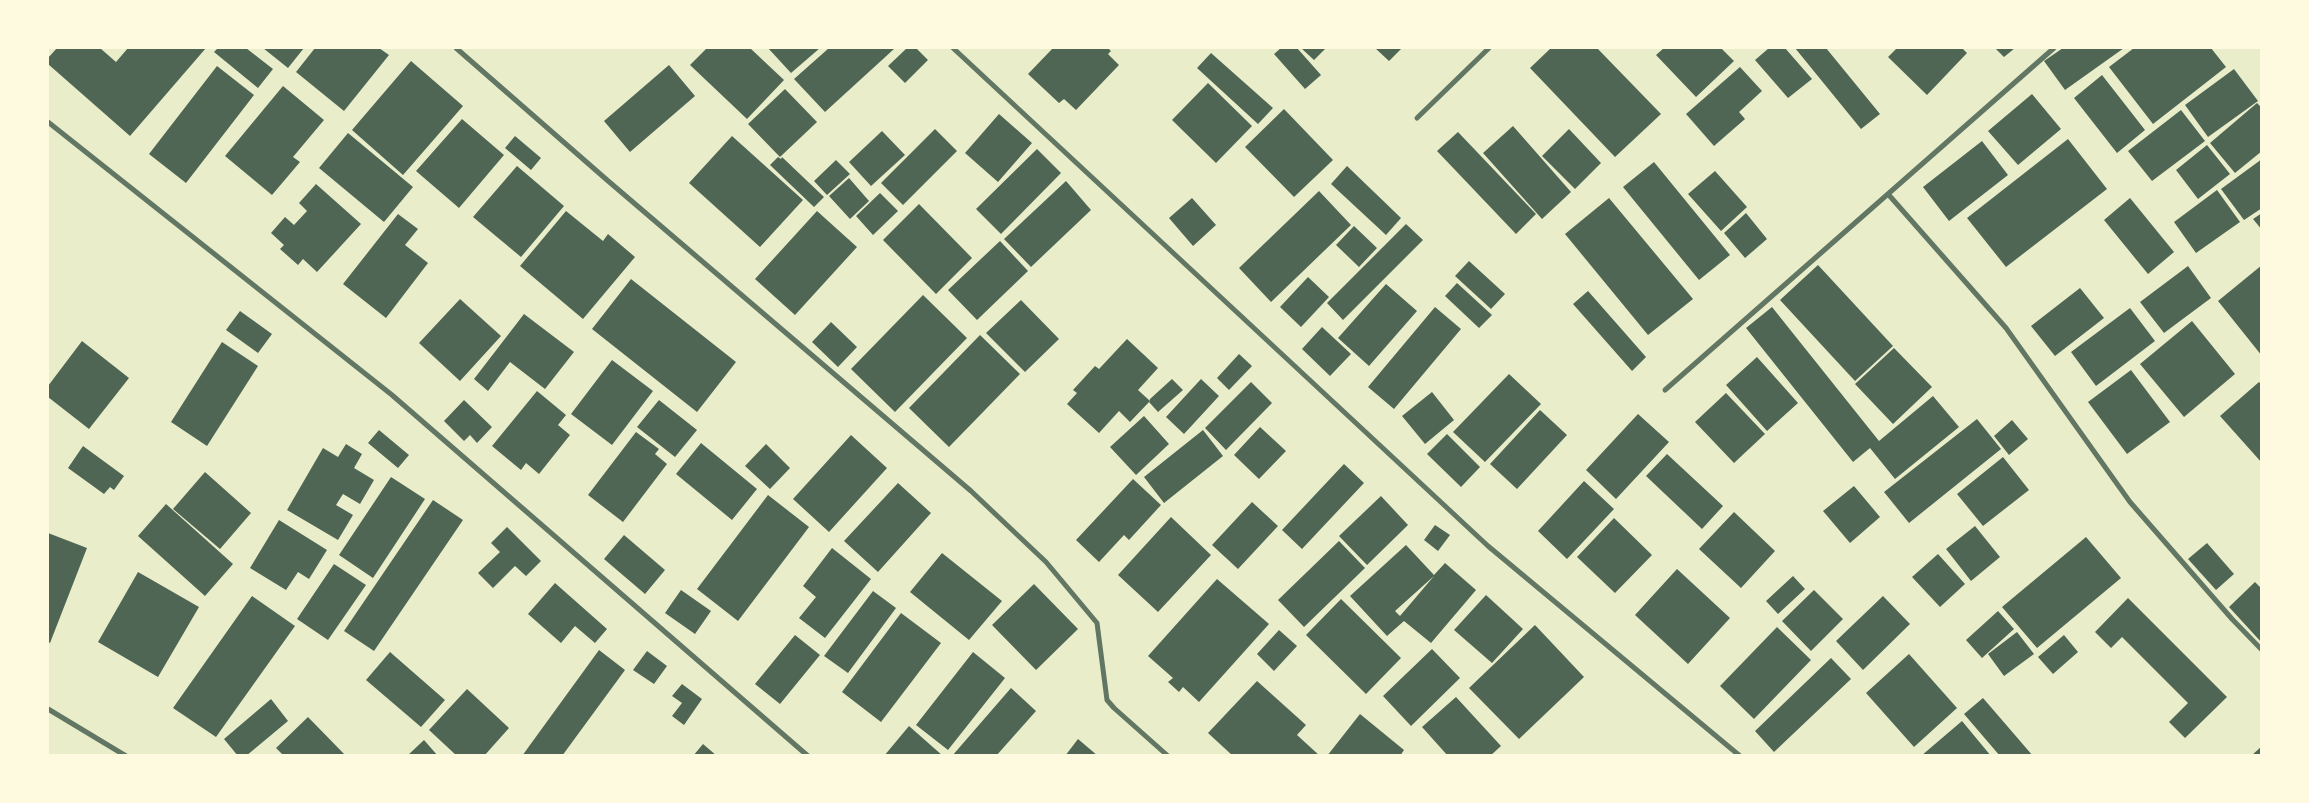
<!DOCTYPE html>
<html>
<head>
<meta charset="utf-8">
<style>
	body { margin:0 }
	#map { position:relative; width:2309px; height:803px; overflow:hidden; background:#e9edc9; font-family:Figtree,sans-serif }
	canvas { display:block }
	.frame { position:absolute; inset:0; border:49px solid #fefae0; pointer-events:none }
</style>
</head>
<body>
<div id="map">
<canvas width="2309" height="803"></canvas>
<div class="frame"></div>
</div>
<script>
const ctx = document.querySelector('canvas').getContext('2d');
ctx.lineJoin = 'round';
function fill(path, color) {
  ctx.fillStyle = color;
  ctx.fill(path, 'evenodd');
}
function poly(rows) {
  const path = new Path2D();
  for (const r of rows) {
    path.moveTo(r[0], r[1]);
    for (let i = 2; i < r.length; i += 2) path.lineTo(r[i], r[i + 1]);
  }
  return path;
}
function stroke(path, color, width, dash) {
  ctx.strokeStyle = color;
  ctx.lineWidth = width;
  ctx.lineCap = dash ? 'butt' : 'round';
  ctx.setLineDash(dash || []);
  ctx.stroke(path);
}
fill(poly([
	[57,48,100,48,116,62,128,48,206,48,130,136,48,64,48,58],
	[218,48,246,48,273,69,258,88,214,52],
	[263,48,304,48,288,68],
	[315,48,379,48,389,55,344,111,296,72],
	[707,48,750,48,784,80,747,119,690,65],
	[768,48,820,48,791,73],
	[829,48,892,48,894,49,825,112,794,79],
	[907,48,916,48,928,60,905,83,888,66],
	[1053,48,1108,48,1111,51,1108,54,1119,65,1076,110,1064,99,1059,103,1028,74],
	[1281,48,1297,48,1321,75,1305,89,1274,54],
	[1301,48,1326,48,1314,60],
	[1375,48,1402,48,1389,61],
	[1551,48,1597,48,1661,114,1615,157,1530,68],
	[1664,48,1721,48,1734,61,1696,97,1656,55],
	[1769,48,1785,48,1812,79,1788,98,1755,60],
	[1795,48,1826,48,1880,114,1861,129],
	[1897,48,1962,48,1967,53,1927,95,1888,57],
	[1995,48,2015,48,2004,57],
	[2063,48,2124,48,2065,90,2044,61],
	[2134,48,2211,48,2226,67,2153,124,2109,67],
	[1211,53,1273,108,1258,124,1197,68],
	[411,61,463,106,403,175,352,130],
	[669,65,695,96,630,152,604,121],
	[217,66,254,95,186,183,149,154],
	[1740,67,1762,91,1739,112,1745,119,1714,146,1686,114],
	[2234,69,2258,101,2208,137,2185,105],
	[2102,75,2145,130,2117,153,2074,98],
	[1208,83,1252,126,1216,163,1172,120],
	[283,86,324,120,293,157,300,162,272,195,225,156],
	[785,89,817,122,780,157,748,124],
	[2032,94,2061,129,2018,165,1988,131],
	[2257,103,2262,108,2262,151,2235,173,2210,143],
	[1284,109,1333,160,1294,197,1245,147],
	[2181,110,2205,141,2152,181,2128,151],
	[999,114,1032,143,998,182,965,153],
	[462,119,504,155,459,208,416,171],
	[1513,126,1571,192,1542,219,1483,153],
	[935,129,957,151,903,205,881,183],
	[1569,129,1601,163,1575,189,1542,156],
	[882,131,905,155,871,186,849,162],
	[1458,132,1536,214,1516,234,1437,151],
	[348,133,413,187,384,222,319,168],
	[515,136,541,158,531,170,505,148],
	[732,136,803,200,760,247,689,183],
	[2068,139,2107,189,2006,267,1967,218],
	[1982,141,2008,175,1949,221,1923,187],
	[2207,145,2230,174,2198,199,2176,170],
	[1037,149,1061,173,1001,234,976,209],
	[778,157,781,159,782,157,824,197,814,207,770,165],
	[2262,159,2262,208,2244,220,2221,189],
	[836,160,850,174,827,195,814,181],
	[1654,162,1730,255,1699,280,1623,187],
	[517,166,564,206,521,257,473,217],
	[1347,166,1401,218,1386,235,1331,184],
	[1715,171,1747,207,1721,231,1688,194],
	[849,178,869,201,850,219,829,196],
	[1066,181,1091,210,1031,267,1004,239],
	[316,184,361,224,317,272,303,259,298,265,280,249,284,245,271,233,285,217,294,225,307,211,299,203],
	[2217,190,2240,222,2196,253,2174,222],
	[1319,191,1351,225,1271,302,1239,268],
	[880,193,898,211,873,235,856,216],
	[1192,198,1216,225,1193,246,1169,218],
	[1609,198,1693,299,1648,335,1565,234],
	[2130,198,2174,252,2148,274,2104,220],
	[919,204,972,258,936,294,883,240],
	[566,211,603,241,608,234,635,257,583,319,520,266],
	[817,211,857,247,795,315,755,279],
	[1746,213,1767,239,1745,258,1724,233],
	[2262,213,2262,230,2253,219],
	[398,214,418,229,405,245,428,263,386,318,343,284],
	[1406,224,1423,240,1343,320,1327,303],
	[1354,226,1377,248,1359,267,1336,245],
	[1000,241,1028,271,977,320,948,290],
	[1469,261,1505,294,1491,309,1455,276],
	[1818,265,1893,346,1855,381,1780,300],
	[2262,265,2262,356,2218,301],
	[2188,266,2211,298,2164,333,2140,302],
	[1308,277,1329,297,1301,327,1280,307],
	[631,279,736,362,697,412,592,329],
	[1457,283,1492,315,1479,328,1445,296],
	[1386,284,1417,311,1369,366,1338,338],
	[2080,288,2104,318,2055,356,2031,326],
	[1588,291,1646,357,1632,371,1573,304],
	[923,295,967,338,895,412,851,369],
	[460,299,501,336,460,381,419,343],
	[1021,300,1059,339,1025,372,986,333],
	[1435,307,1461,329,1394,409,1368,387],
	[1772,307,1879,441,1933,396,1959,427,1895,479,1870,448,1853,462,1746,328],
	[2130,308,2155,341,2096,386,2071,352],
	[240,311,272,334,258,353,226,330],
	[524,314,574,352,545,389,510,362,488,391,474,379],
	[2192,321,2235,374,2184,417,2140,364],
	[831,322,857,347,838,367,812,342],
	[1322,327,1351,354,1330,376,1302,349],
	[980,335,1020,374,949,447,909,408],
	[1127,339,1158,368,1138,390,1150,401,1130,422,1119,411,1099,433,1067,404,1077,393,1073,390,1095,366,1099,369],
	[82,341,129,378,89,429,48,397,48,386],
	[222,342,258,366,207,446,171,422],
	[1894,348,1932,387,1893,424,1855,384],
	[1239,354,1252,366,1229,390,1217,378],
	[1757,357,1798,403,1767,431,1726,385],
	[612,360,653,391,612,445,571,414],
	[2131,370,2170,422,2127,454,2088,402],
	[1509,374,1541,404,1485,462,1453,432],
	[1172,379,1183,390,1158,412,1149,402,1150,399],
	[1201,379,1219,396,1184,434,1166,417],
	[1251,382,1272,403,1226,450,1205,428],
	[2259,382,2262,385,2262,463,2220,416],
	[537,391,566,415,558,425,570,435,539,474,526,463,521,470,492,446],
	[1432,392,1454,420,1425,444,1402,416],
	[1726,393,1765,434,1734,463,1695,422],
	[464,400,492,427,477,443,470,435,464,441,444,421],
	[659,400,697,430,675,457,637,427],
	[1540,410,1567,435,1517,489,1490,464],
	[1638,414,1669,442,1616,499,1586,470],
	[1144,416,1169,444,1136,475,1110,447],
	[1977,419,2001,449,1909,523,1884,492],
	[2012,420,2028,439,2009,455,1994,436],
	[1260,427,1286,451,1259,479,1234,455],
	[379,430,409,455,398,468,368,443],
	[1203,430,1223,456,1164,503,1144,477],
	[636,432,659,449,655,454,667,464,623,522,588,495],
	[1447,434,1480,467,1461,487,1427,454],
	[851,435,887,468,829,532,793,499],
	[701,443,757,489,732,520,676,474],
	[346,444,362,454,354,468,374,480,360,504,343,494,336,505,353,515,338,540,287,510,323,448,338,457],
	[766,444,790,468,770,489,745,466],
	[83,446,124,476,114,490,110,487,104,494,68,468],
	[1667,454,1723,506,1702,529,1646,476],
	[2003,457,2029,490,1983,526,1957,494],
	[1344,464,1364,483,1302,549,1282,530],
	[205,472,251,513,220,549,173,509],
	[391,477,425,499,373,578,339,555],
	[1133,479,1161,505,1129,540,1124,535,1099,562,1076,540],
	[1584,481,1614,509,1567,559,1538,531],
	[898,483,931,513,878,572,844,541],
	[1854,486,1880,517,1850,543,1823,511],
	[768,495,809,527,738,621,697,589],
	[1381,496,1408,525,1367,565,1339,536],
	[433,500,463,520,374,651,344,631],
	[1252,502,1278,526,1238,569,1212,545],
	[166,504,233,564,205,596,138,536],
	[1734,512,1775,551,1741,588,1699,549],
	[1171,517,1211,555,1158,612,1118,575],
	[1614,518,1652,555,1615,593,1577,557],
	[279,520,327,550,309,579,298,572,286,590,250,568],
	[1435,525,1450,535,1438,551,1424,540],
	[1975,526,2000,557,1971,581,1946,549],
	[507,527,541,561,526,576,515,566,493,588,478,573,500,552,491,543],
	[48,533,87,548,50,643,48,642],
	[624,535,665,570,645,594,604,559],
	[2086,537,2121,578,2037,648,2002,607],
	[1339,541,1365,568,1304,627,1278,600],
	[2207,543,2234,574,2216,590,2188,559],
	[1406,545,1434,575,1445,563,1476,590,1431,643,1404,621,1387,636,1350,596],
	[1434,576,1400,616,1395,611],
	[832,548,871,579,825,638,799,618,816,597,803,586],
	[942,553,1002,601,969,640,910,592],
	[1938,554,1965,584,1940,607,1912,577],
	[334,564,366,585,328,640,297,619],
	[1677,569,1730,618,1688,664,1635,615],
	[138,572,199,607,158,677,98,642],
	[1793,576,1805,589,1778,614,1766,601],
	[1217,579,1269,624,1199,702,1183,687,1179,692,1168,682,1173,678,1148,656],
	[2255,582,2262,589,2262,643,2229,607],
	[555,583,607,629,595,643,575,626,561,643,528,614],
	[1034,584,1078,629,1036,670,992,625],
	[681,590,711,611,695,634,665,613],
	[1814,590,1843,619,1811,651,1782,621],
	[873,591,896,608,848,673,824,656],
	[1486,595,1523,629,1492,663,1454,630],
	[252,596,295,626,216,737,173,708],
	[1883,596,1910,624,1863,670,1836,641],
	[2128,598,2227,697,2185,738,2169,722,2188,703,2122,637,2111,648,2095,632],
	[1341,599,1401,658,1366,694,1306,635],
	[1998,611,2014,629,1982,658,1966,640],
	[901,613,941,643,881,722,842,692],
	[1535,625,1584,677,1519,739,1469,688],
	[1777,627,1811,660,1754,719,1720,686],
	[1279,630,1297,646,1274,671,1257,654],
	[2017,632,2034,654,2004,676,1988,654],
	[795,635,820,655,780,704,755,684],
	[2064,635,2078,652,2053,674,2038,657],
	[1432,649,1460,678,1411,726,1383,696],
	[599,650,625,670,562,756,522,756],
	[647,651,667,666,654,684,633,670],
	[390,652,445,700,421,727,366,680],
	[973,652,1005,678,948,750,916,725],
	[1909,654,1957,708,1914,747,1866,693],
	[1831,658,1851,679,1774,752,1755,731],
	[1257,681,1306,725,1297,735,1320,756,1233,756,1208,733],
	[682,684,702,699,684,725,672,716,682,703,672,696],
	[1011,688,1036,711,996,756,952,756],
	[467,689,509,728,484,756,457,756,429,730],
	[1456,697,1501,746,1490,756,1448,756,1422,727],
	[1983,698,2033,756,2000,756,1964,714],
	[271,699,288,721,246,756,238,756,224,739],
	[1360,714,1404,750,1400,756,1327,756],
	[308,717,346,756,284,756,276,748],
	[1962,721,1991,756,1921,756],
	[909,726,943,756,884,756],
	[1078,739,1098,756,1065,756],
	[424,740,438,756,407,756],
	[703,744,717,756,693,756],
	[2262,746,2262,756,2251,756]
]), '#4f6655');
stroke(poly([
	[456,48,607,180,971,491,1046,562,1097,623,1107,700,1114,708,1168,756],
	[953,48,1488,546,1740,756],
	[1417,118,1489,48],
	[48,122,392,395,808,756],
	[1888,194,2006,328,2130,502,2232,619,2262,650],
	[1665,390,2054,48],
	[48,709,126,756]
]), '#617663', 5);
</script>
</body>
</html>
